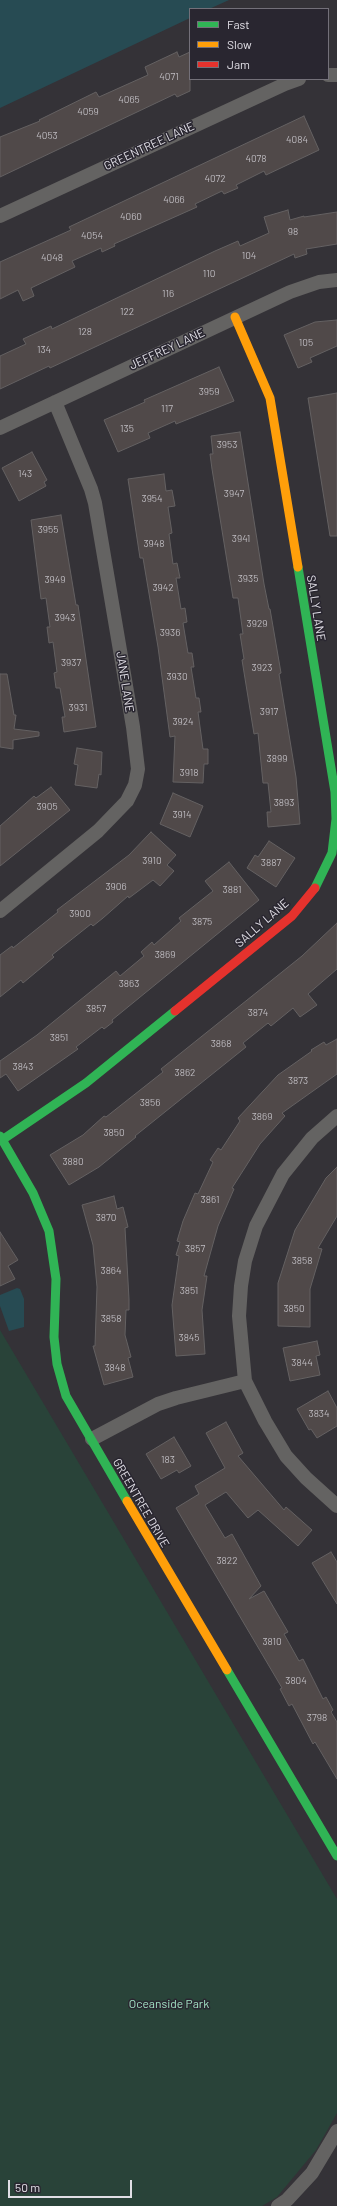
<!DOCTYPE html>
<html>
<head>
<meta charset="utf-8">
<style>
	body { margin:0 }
	#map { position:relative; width:337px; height:2206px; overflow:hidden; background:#343237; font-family:Barlow,sans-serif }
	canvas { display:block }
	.legend { position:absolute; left:189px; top:8px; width:140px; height:72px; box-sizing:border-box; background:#292630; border:1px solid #737079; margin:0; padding:5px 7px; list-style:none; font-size:12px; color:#e1dfe6 }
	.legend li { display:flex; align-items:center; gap:8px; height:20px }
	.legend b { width:20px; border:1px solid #737079 }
	.scale { position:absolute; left:8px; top:2180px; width:124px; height:18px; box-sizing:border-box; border:2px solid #e1dfe6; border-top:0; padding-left:5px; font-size:12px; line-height:14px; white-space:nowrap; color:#e1dfe6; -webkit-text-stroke:3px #292630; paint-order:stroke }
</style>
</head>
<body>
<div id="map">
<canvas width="337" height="2206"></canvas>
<ul class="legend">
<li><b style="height:5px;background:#30b455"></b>Fast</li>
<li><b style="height:5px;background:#ff9f0a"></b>Slow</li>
<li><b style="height:5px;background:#e5322d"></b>Jam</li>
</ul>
<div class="scale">50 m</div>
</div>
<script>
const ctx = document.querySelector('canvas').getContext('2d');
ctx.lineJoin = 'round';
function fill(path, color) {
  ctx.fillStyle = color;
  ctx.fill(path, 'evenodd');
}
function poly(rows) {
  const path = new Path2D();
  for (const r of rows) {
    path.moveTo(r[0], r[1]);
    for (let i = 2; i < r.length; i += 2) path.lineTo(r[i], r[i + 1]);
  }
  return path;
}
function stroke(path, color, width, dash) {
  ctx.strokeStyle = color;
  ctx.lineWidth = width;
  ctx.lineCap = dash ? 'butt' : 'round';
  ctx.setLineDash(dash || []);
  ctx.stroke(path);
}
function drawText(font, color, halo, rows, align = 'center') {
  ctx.font = font + ' Barlow,sans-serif';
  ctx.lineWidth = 3;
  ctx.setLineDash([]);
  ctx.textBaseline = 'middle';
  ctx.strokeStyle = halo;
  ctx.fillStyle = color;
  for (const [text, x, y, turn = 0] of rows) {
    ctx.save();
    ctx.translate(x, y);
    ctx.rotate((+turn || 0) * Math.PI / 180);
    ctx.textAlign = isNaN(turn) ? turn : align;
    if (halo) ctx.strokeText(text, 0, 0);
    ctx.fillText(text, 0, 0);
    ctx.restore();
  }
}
fill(poly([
	[0,1330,337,1899,337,2113,316,2150,277,2197,262,2206,0,2206]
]), '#294339');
fill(poly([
	[0,0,229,0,209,9,190,9,190,18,0,108],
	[17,1288,20,1289,24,1299,24,1327,9,1331,0,1306,0,1295]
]), '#274b53');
const building = poly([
	[177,52,179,57,190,52,190,91,177,97,175,94,0,177,0,137,40,121,39,120,96,92,99,97,148,75,145,67,177,52],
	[304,116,319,150,266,175,264,171,236,185,238,188,224,194,222,191,195,204,197,207,114,244,115,246,102,252,101,248,72,261,75,267,31,288,34,296,23,301,18,290,0,299,0,262,71,230,69,227,304,116],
	[288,210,290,220,304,216,304,217,337,212,337,244,306,249,307,254,295,258,294,254,50,368,49,366,0,389,0,356,26,344,23,339,51,326,52,329,215,251,238,241,240,246,269,233,264,217,288,210],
	[337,320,337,346,310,358,312,362,298,368,284,335,315,322,337,320],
	[219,367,234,401,176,424,175,421,148,433,150,438,118,452,104,420,145,402,144,400,219,367],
	[337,393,337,536,330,536,308,398,337,393],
	[240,432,264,584,269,609,270,609,281,673,279,674,296,777,300,824,268,827,267,812,271,812,268,783,263,783,258,733,254,734,242,660,244,659,240,634,243,634,238,598,233,598,212,469,210,454,213,454,211,436,240,432],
	[32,452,47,480,44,482,46,486,19,501,2,468,32,452],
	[164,474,166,491,172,490,175,506,168,507,172,533,169,534,173,564,177,563,180,578,176,578,181,609,185,608,187,622,183,623,188,653,192,653,194,667,191,667,196,698,199,698,201,712,198,712,203,749,208,749,208,764,204,764,203,783,173,782,175,736,170,737,158,647,143,558,140,558,128,479,164,474],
	[61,515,76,605,78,605,96,727,64,732,62,717,65,717,60,688,56,688,54,673,57,672,53,642,49,643,47,627,50,627,46,598,41,599,31,520,61,515],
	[0,674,7,674,14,715,16,715,14,729,39,732,39,736,13,740,13,749,0,747,0,674],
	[77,748,102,752,101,775,99,774,97,788,75,785,78,765,74,764,77,748],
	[51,787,70,810,0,866,0,826,34,796,36,798,51,787],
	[173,793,203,806,190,837,160,824,173,793],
	[151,832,176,855,167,865,174,871,160,886,153,880,129,898,128,896,103,918,93,926,91,924,52,955,54,957,23,983,21,980,0,997,0,955,12,946,13,948,58,912,57,910,129,855,151,832],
	[269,841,295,858,276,887,247,868,255,855,258,857,269,841],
	[229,862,259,900,112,1020,113,1022,104,1029,102,1027,76,1047,78,1049,18,1091,6,1074,0,1078,0,1061,37,1035,116,971,120,976,144,956,141,952,152,942,154,945,181,921,179,918,213,891,205,881,229,862],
	[337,923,337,969,308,994,317,1005,300,1017,293,1008,271,1026,268,1023,243,1043,246,1047,135,1136,136,1137,99,1167,69,1185,50,1155,83,1135,104,1116,106,1117,163,1072,161,1069,302,956,337,923],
	[337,1039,337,1074,282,1113,285,1116,260,1144,232,1188,234,1189,218,1226,204,1276,207,1276,202,1310,205,1354,176,1356,172,1305,179,1256,176,1255,180,1242,177,1241,183,1221,195,1193,198,1194,213,1162,210,1160,218,1148,221,1150,240,1121,238,1118,278,1075,312,1051,311,1050,324,1042,326,1045,337,1039],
	[337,1167,337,1216,318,1248,322,1249,310,1289,310,1327,278,1326,278,1283,295,1230,326,1178,337,1167],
	[114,1196,117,1209,123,1207,128,1227,125,1228,129,1299,129,1310,126,1310,125,1335,131,1357,128,1358,133,1377,104,1385,93,1346,95,1346,97,1287,93,1245,82,1205,114,1196],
	[0,1232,18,1260,8,1266,15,1279,0,1286,0,1232],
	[317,1341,320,1355,316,1356,320,1375,290,1381,283,1348,317,1341],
	[328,1391,337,1408,337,1426,317,1438,311,1429,309,1430,297,1409,328,1391],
	[226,1422,243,1453,238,1456,284,1510,286,1507,312,1530,298,1546,258,1510,248,1518,226,1492,205,1505,225,1538,232,1534,261,1586,249,1599,264,1591,288,1632,284,1634,299,1661,303,1659,323,1699,326,1697,333,1710,331,1712,337,1722,337,1779,315,1742,313,1744,292,1704,289,1706,280,1689,282,1688,176,1508,199,1494,195,1486,225,1468,206,1433,226,1422],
	[174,1437,191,1466,179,1473,177,1470,161,1479,146,1454,174,1437],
	[331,1552,337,1562,337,1604,312,1563,331,1552]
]);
fill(building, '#504949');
stroke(building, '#646162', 1);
stroke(poly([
	[328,75,337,75],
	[0,216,285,84,299,79],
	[0,428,290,292,319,282,337,280],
	[0,911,98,831,127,801,135,785,138,769,133,727,95,503,91,489,55,402],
	[337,1116,312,1138,283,1174,256,1226,245,1261,241,1286,239,1316,245,1381,265,1421,286,1456,306,1478,337,1506],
	[92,1439,158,1404,176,1398,245,1381],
	[278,2206,287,2200,312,2173,337,2131]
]), '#646362', 14);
stroke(poly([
	[298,567,335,792,336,819,332,853,315,888],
	[0,1136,33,1193,49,1231,56,1279,54,1337,57,1364,66,1396,127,1501],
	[2,1140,86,1083,175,1011],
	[227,1670,337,1856]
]), '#30b455', 9);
stroke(poly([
	[235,317,270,398,298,567],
	[127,1501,227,1670]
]), '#ff9f0a', 9);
stroke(poly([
	[175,1011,292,916,315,888]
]), '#e5322d', 9);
drawText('10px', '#bdbabf', null, [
	["4071",169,77],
	["4065",129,100],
	["4059",88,112],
	["4053",47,136],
	["4084",297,140],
	["4078",256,159],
	["4072",215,179],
	["4066",174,200],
	["4060",131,217],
	["98",293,232],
	["4054",92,236],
	["104",249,256],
	["4048",52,258],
	["110",209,274],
	["116",168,294],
	["122",127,312],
	["128",85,332],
	["105",306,343],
	["134",44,350],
	["3959",209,392],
	["117",167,409],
	["135",127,429],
	["3953",227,445],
	["143",25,474],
	["3947",234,494],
	["3954",152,499],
	["3955",48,530],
	["3941",241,539],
	["3948",154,544],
	["3935",248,579],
	["3949",55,580],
	["3942",163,588],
	["3943",65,618],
	["3929",257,624],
	["3936",170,633],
	["3937",71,663],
	["3923",262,668],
	["3930",177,677],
	["3931",78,708],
	["3917",269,712],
	["3924",183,722],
	["3899",277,759],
	["3918",189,773],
	["3893",284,803],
	["3905",47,807],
	["3914",182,815],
	["3910",152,861],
	["3887",271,863],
	["3906",116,887],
	["3881",232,890],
	["3900",80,914],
	["3875",202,922],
	["3869",165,955],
	["3863",129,984],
	["3857",96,1009],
	["3874",258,1013],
	["3851",59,1038],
	["3868",221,1044],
	["3843",23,1067],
	["3862",185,1073],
	["3873",298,1081],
	["3856",150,1103],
	["3869",262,1117],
	["3850",114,1133],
	["3880",73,1162],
	["3861",210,1200],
	["3870",106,1218],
	["3857",195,1249],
	["3858",302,1261],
	["3864",111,1271],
	["3851",189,1291],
	["3850",294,1309],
	["3858",111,1319],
	["3845",189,1338],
	["3844",302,1363],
	["3848",115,1368],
	["3834",319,1414],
	["183",168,1460],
	["3822",227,1561],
	["3810",272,1642],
	["3804",296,1681],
	["3798",317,1718]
]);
drawText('12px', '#e1dfe6', '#292630', [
	["GREENTREE LANE",149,146,-25],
	["JEFFREY LANE",167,349,-25],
	["SALLY LANE",316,608,81],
	["JANE LANE",125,682,81],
	["SALLY LANE",262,923,-41],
	["GREENTREE DRIVE",141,1503,60]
]);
drawText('12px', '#a2e2c4', '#292630', [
	["Oceanside Park",169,2004]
]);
</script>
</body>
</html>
